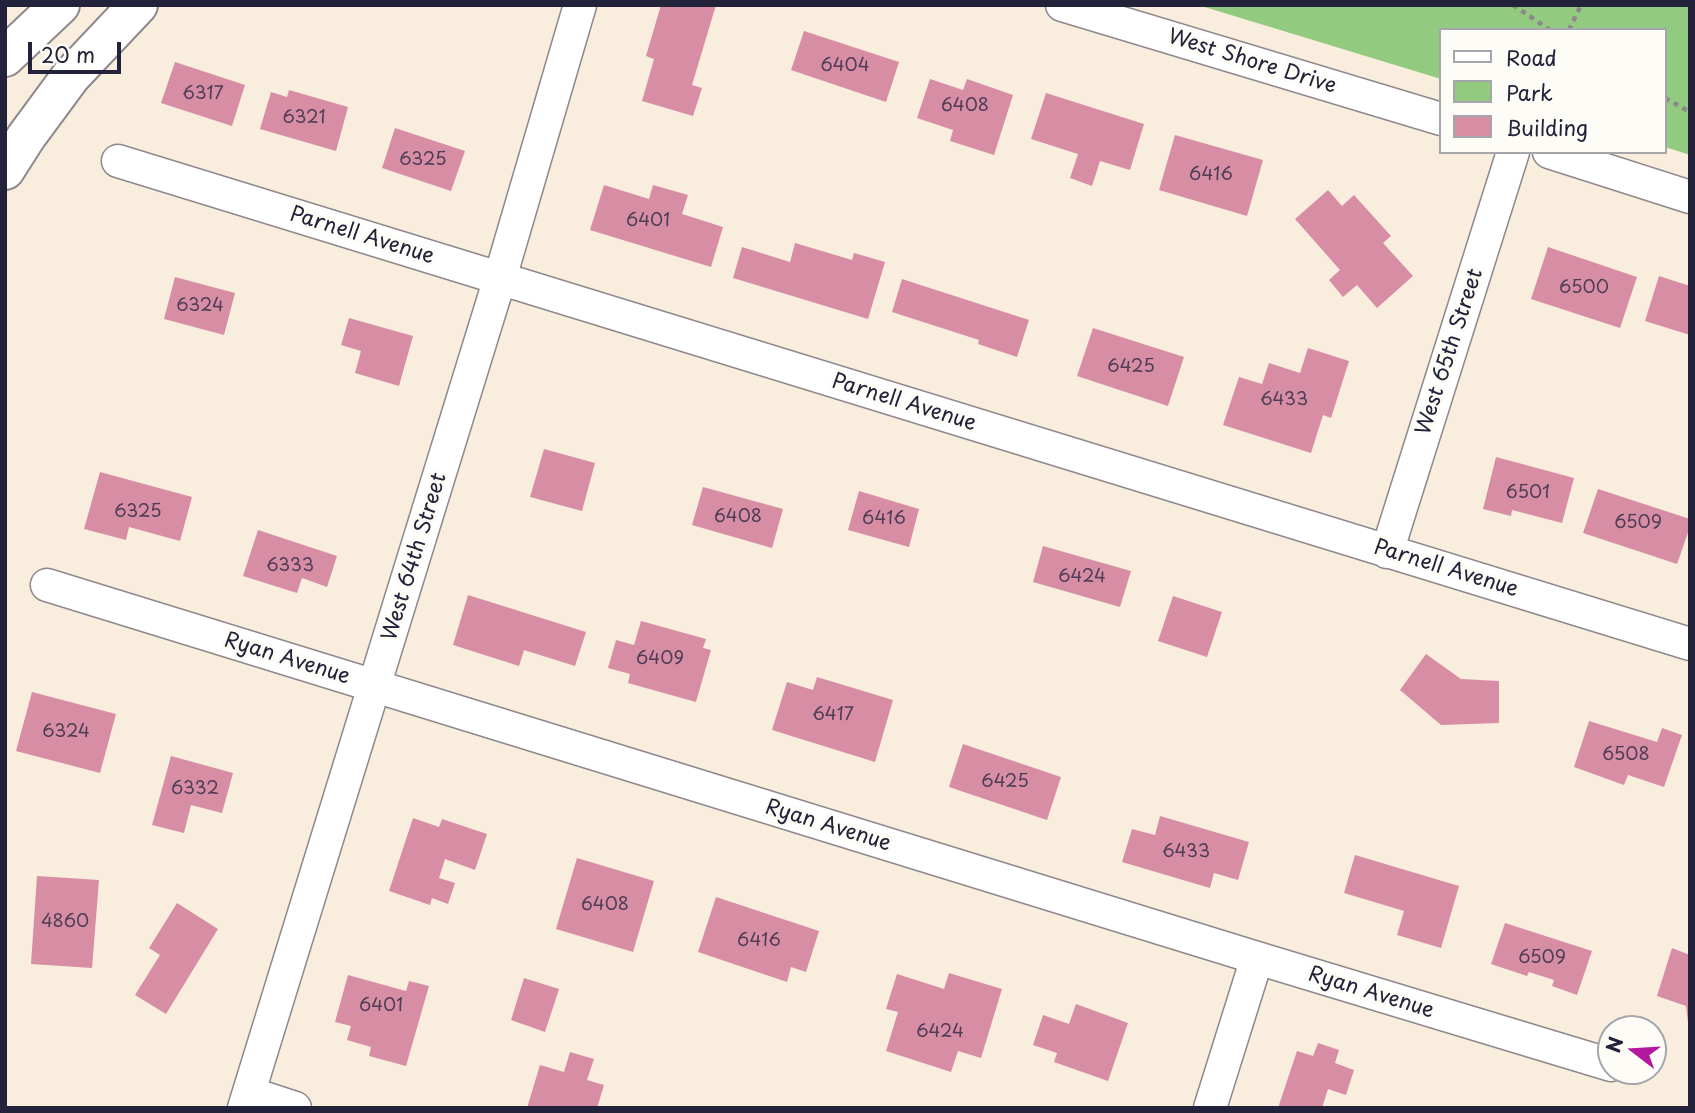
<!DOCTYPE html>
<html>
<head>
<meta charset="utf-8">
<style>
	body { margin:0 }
	#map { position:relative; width:1695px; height:1113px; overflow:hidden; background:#f9eddd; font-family:"Playpen Sans",sans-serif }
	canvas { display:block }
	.frame { position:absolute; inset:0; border:7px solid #22223b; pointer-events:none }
	.legend { position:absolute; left:1439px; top:28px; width:228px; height:126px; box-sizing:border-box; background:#fdfcf7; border:2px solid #a5a5ac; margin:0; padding:9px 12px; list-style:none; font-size:21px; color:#22223b }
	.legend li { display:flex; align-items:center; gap:14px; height:35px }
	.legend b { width:35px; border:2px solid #a5a5ac }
	.north { position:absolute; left:1597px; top:1015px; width:70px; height:70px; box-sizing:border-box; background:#fdfcf7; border:2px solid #a5a5ac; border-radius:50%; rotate:287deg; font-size:19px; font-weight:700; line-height:28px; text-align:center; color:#22223b }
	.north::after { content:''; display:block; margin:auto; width:24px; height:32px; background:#b5179e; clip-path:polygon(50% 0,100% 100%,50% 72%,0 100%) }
	.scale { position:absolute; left:28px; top:42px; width:93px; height:32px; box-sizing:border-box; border:4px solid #22223b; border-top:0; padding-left:9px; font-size:21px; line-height:24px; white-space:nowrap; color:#22223b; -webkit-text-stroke:5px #fdfcf7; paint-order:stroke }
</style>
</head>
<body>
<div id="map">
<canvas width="1695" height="1113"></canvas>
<div class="frame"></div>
<ul class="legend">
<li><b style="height:9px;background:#fff"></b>Road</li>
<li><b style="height:19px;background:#92cb7f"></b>Park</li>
<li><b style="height:19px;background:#d78ea5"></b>Building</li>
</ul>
<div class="north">N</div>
<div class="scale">20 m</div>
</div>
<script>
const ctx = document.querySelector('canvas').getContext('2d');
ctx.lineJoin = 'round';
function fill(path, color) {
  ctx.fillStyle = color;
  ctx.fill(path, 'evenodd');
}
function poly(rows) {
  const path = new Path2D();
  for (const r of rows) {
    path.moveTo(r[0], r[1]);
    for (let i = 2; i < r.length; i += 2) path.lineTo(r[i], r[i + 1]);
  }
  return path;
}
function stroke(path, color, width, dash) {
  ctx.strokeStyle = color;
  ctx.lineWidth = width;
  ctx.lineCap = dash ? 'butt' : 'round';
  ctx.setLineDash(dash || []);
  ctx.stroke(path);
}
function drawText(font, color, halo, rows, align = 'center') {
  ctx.font = font + ' "Playpen Sans",sans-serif';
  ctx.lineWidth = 7;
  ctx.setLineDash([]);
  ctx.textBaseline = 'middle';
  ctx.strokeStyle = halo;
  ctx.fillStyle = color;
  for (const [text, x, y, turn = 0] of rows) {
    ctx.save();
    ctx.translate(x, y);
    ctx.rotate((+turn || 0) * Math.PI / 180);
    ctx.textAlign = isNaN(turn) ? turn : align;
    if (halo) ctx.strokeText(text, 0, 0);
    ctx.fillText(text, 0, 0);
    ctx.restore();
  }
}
fill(poly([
	[1198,5,1690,5,1690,155,1665,147,1665,30,1441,30,1441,79]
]), '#92cb7f');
fill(poly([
	[661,5,716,5,692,85,702,88,693,116,642,101,654,59,646,56],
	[804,31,899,62,886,102,791,70],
	[175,62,245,85,232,126,161,103],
	[930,79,963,90,967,79,1013,95,994,155,950,141,953,130,917,118],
	[289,90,348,107,336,151,260,129,271,92,287,97],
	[1046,93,1144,124,1130,170,1100,161,1092,186,1070,178,1078,154,1031,139],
	[395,128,465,151,451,191,382,168],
	[1175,135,1263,160,1247,216,1159,190],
	[604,185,649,199,653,185,688,195,682,214,723,227,711,267,590,230],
	[1328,190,1342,206,1354,195,1391,236,1383,243,1413,276,1377,308,1357,285,1343,297,1329,280,1340,270,1295,219],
	[795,243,852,260,854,253,885,262,868,319,733,278,742,247,790,262],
	[1548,247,1637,277,1620,328,1531,299],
	[1659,276,1690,286,1690,335,1645,321],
	[175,277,235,293,224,335,164,319],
	[902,279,1029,320,1017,357,978,344,979,340,892,312],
	[349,318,413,336,399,386,355,373,361,351,341,345],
	[1093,328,1184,357,1168,406,1077,376],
	[1308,348,1349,361,1331,418,1323,415,1311,453,1223,425,1239,377,1262,384,1269,363,1300,373],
	[544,449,595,463,582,511,530,497],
	[1496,457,1574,478,1562,523,1512,510,1511,516,1483,509],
	[100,472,192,497,180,541,129,527,126,540,84,529],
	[703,487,783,509,772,548,692,525],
	[1598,489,1690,519,1690,527,1677,564,1583,533],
	[859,491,919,509,909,547,848,530],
	[258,530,337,556,327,587,302,578,297,593,243,576],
	[1043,546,1131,571,1120,607,1033,582],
	[468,595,586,632,575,666,524,650,519,666,453,645],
	[1173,596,1222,612,1207,657,1158,641],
	[641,621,706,639,703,648,711,650,696,702,628,683,630,674,608,668,616,640,634,645],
	[1426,654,1461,679,1499,681,1499,723,1441,725,1400,690],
	[817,677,893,700,875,762,772,730,787,682,813,690],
	[32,692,116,714,100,773,16,751],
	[1589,721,1657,742,1662,728,1682,735,1664,787,1628,775,1624,785,1574,767],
	[963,744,1061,777,1047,820,949,787],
	[171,756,233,773,222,813,191,805,184,833,152,825],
	[1160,816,1249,842,1238,880,1214,873,1210,888,1122,862,1132,829,1155,835],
	[413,818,439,827,442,819,487,834,475,870,445,859,439,878,455,883,448,904,432,898,430,905,389,891],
	[1355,855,1459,886,1441,948,1397,935,1404,911,1344,893],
	[577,858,654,881,633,952,556,929],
	[37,876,99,880,92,968,31,964],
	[716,897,819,931,806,972,791,967,787,982,698,952],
	[177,903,218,929,166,1014,135,995,160,955,149,948],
	[1505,923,1592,951,1577,995,1552,986,1554,980,1529,972,1527,976,1491,964],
	[1672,948,1690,955,1690,1022,1688,1022,1686,1006,1657,996],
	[949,973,1002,989,981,1058,958,1051,951,1072,886,1051,898,1012,886,1009,897,974,944,989],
	[348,975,406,991,409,981,429,986,406,1066,369,1056,371,1047,347,1040,351,1026,335,1022],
	[524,978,559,989,545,1032,511,1020],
	[1076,1004,1128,1023,1108,1081,1054,1062,1057,1053,1033,1045,1043,1015,1069,1024],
	[1318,1043,1339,1050,1335,1063,1354,1070,1346,1095,1328,1089,1322,1108,1278,1108,1297,1051,1313,1056],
	[570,1052,594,1059,587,1080,604,1085,597,1108,527,1108,540,1065,564,1072]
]), '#d78ea5');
const street = poly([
	[1062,5,1441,119],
	[1549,152,1690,197],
	[118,161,1690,644],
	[1387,552,1513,152],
	[47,585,1257,958,1611,1065],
	[249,1093,295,1108],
	[244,1108,500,278,580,5],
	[1210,1108,1257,958]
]);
const highway = poly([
	[5,57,60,5],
	[5,170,26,137,71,76,138,5]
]);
stroke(street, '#8e888c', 35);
stroke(highway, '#8e888c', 42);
stroke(poly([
	[1513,5,1550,30],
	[1569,30,1581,5],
	[1665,98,1690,112]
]), '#8e888c', 4.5, [5, 5]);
stroke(street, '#fff', 32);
stroke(highway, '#fff', 38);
drawText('18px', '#4f3d56', null, [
	["6404",845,66],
	["6317",203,94],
	["6408",965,106],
	["6321",304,118],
	["6325",423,160],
	["6416",1211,175],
	["6401",648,221],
	["6500",1584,288],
	["6324",200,306],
	["6425",1131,367],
	["6433",1284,400],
	["6501",1528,493],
	["6325",138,512],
	["6408",738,517],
	["6416",884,519],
	["6509",1638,523],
	["6333",290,566],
	["6424",1082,577],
	["6409",660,659],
	["6417",833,715],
	["6324",66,732],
	["6508",1626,755],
	["6425",1005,782],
	["6332",195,789],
	["6433",1186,852],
	["6408",605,905],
	["4860",65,922],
	["6416",759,941],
	["6509",1542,958],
	["6401",381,1006],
	["6424",940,1032]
]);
drawText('21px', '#22223b', '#fdfcf7', [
	["West Shore Drive",1252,62,17],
	["Parnell Avenue",362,236,17],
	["West 65th Street",1450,352,-72],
	["Parnell Avenue",904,403,17],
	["West 64th Street",415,557,-73],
	["Parnell Avenue",1446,569,17],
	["Ryan Avenue",287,659,17],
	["Ryan Avenue",828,826,17],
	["Ryan Avenue",1371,993,17]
]);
</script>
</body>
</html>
